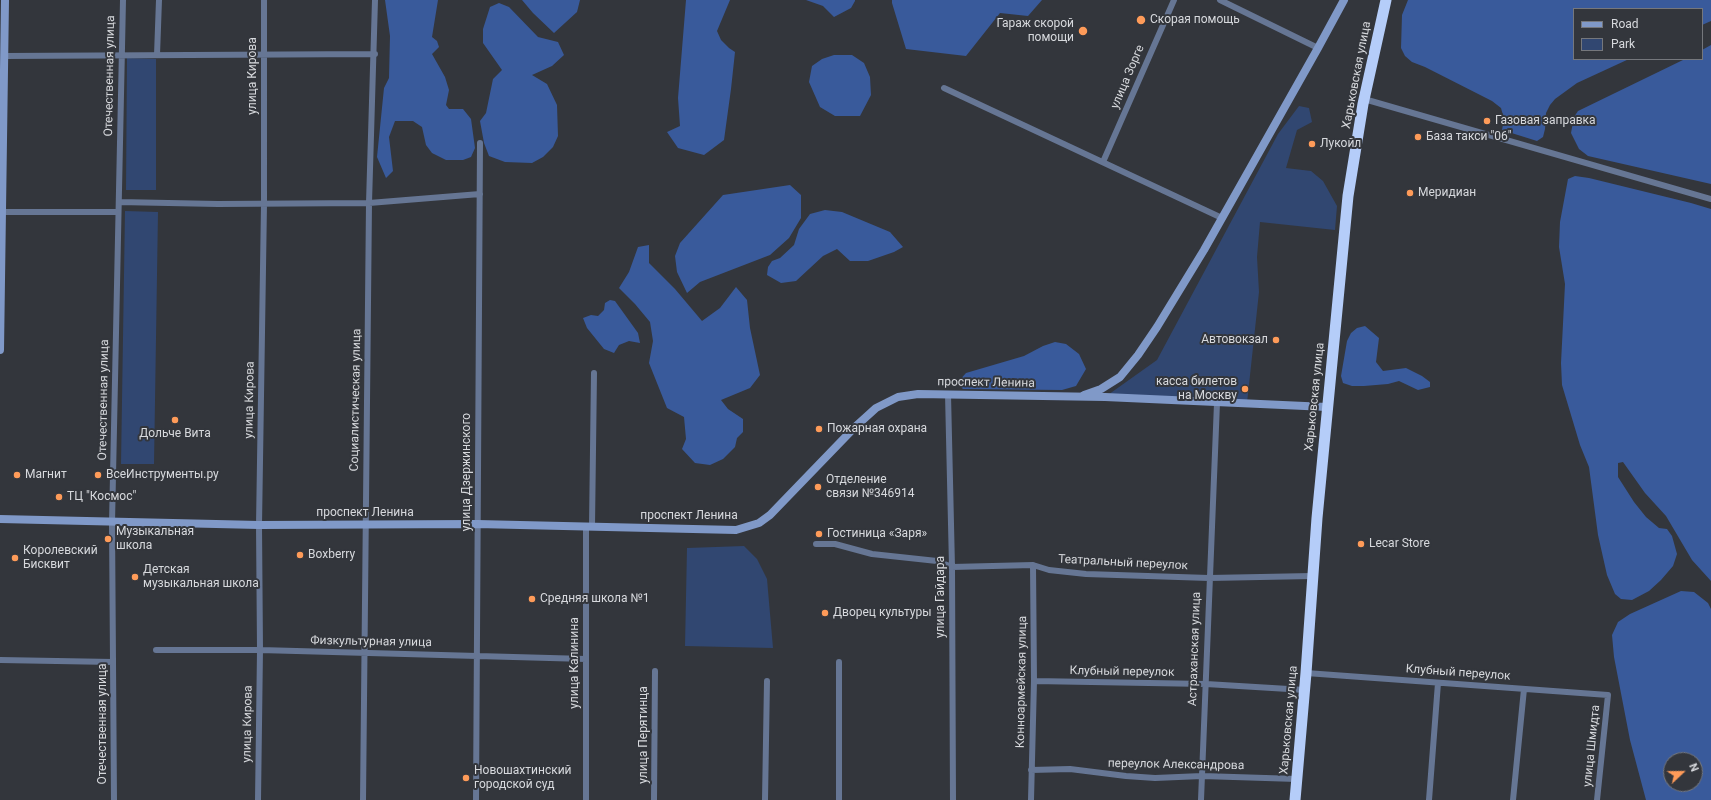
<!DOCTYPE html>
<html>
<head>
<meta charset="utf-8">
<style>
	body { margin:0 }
	#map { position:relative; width:1711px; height:800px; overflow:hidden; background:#33363c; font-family:Roboto,sans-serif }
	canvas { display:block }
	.legend { position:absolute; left:1573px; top:8px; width:130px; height:52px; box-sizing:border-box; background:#33363c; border:1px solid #75777c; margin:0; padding:5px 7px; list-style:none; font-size:12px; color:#d7d9dd }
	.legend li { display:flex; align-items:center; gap:8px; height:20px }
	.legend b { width:20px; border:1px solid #75777c }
	.north { position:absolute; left:1663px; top:752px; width:40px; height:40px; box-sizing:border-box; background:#33363c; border:1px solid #75777c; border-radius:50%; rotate:68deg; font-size:11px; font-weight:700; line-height:16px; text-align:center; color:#d7d9dd }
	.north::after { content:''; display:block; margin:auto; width:14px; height:18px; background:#fe9b59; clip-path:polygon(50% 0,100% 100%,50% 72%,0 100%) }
</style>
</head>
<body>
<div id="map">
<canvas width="1711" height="800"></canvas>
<ul class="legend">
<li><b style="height:5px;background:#8099c8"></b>Road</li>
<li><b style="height:11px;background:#314771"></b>Park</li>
</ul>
<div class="north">N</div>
</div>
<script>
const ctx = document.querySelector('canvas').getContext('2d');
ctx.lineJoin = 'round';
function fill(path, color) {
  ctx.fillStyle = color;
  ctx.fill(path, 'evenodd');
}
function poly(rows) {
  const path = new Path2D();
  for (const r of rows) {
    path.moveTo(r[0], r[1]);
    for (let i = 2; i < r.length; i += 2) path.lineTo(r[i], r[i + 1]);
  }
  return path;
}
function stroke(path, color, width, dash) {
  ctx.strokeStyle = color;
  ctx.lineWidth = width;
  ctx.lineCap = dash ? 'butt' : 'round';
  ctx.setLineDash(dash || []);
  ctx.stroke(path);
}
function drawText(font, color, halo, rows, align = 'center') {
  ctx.font = font + ' Roboto,sans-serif';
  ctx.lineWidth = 4;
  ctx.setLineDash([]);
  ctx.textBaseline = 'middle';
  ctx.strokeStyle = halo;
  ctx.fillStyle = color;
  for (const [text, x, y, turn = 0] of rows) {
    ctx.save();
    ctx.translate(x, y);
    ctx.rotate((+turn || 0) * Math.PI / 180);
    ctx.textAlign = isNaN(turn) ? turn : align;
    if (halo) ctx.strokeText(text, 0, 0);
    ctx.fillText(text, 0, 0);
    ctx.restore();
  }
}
fill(poly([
	[127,58,156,59,156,190,126,190],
	[1299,106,1309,108,1312,122,1297,130,1286,168,1311,171,1323,181,1337,206,1335,230,1260,222,1257,257,1259,292,1247,403,1105,397,1157,360,1278,134],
	[125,211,158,212,154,464,121,464],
	[744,546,757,559,767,579,773,648,685,646,687,548]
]), '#314771');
fill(poly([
	[385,0,438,0,432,37,437,41,439,47,432,54,445,77,449,90,446,105,449,109,463,109,471,119,475,148,471,157,463,160,446,160,432,153,426,145,422,127,413,121,395,121,389,137,393,171,386,178,377,157,384,88,389,78,390,36],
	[522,0,580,0,577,12,554,33,533,13],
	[686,0,730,0,717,31,721,40,729,48,735,52,731,89,724,140,704,155,678,148,667,132,680,126,678,98],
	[806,0,855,0,855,1,851,8,834,17,823,6],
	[892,0,1042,0,1028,16,1000,13,966,56,906,49,892,3],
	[1408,0,1711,0,1711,21,1702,25,1702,9,1574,9,1574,59,1629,59,1577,83,1555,99,1550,105,1546,113,1545,129,1543,137,1537,141,1502,130,1504,119,1501,108,1492,101,1425,67,1412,62,1405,56,1401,48,1402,15],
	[499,3,509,7,538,37,558,42,564,55,552,66,532,75,547,84,557,105,558,136,553,147,543,157,532,163,505,162,489,156,484,143,480,121,486,113,493,79,502,70,483,43,483,29,490,7],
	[1711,45,1711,184,1588,156,1579,149,1571,133,1574,117,1578,111,1685,59,1702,59,1702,50],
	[834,55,852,55,864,63,870,77,871,95,860,116,835,116,820,107,809,82,812,66,822,59],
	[1575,176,1589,178,1691,203,1711,209,1711,581,1692,560,1666,516,1645,493,1623,462,1618,463,1618,477,1634,502,1646,517,1659,528,1667,529,1672,536,1677,554,1673,566,1661,580,1649,591,1632,600,1621,599,1615,594,1607,575,1598,535,1589,467,1580,445,1562,385,1561,363,1565,284,1559,247,1560,222,1568,179],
	[790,185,801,195,801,218,789,238,770,255,700,282,687,293,677,272,675,256,680,243,723,195],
	[825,210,842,212,890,232,903,247,894,252,868,261,850,261,837,249,823,256,796,281,781,283,767,275,768,267,772,261,780,258,794,245,799,229,810,214],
	[649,245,649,263,675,289,702,321,720,308,736,287,747,300,750,328,760,375,750,388,721,400,728,409,743,419,743,432,737,438,735,447,723,459,710,465,695,463,682,449,686,439,684,417,667,408,649,363,653,341,650,322,635,304,619,288,629,272,638,247],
	[610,300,615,301,638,333,640,343,629,341,619,345,614,353,604,349,587,328,583,318,591,315,598,316,604,310,605,303],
	[1365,326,1379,338,1376,362,1383,371,1406,368,1422,376,1430,382,1430,387,1418,390,1399,381,1388,384,1364,386,1352,386,1343,383,1341,376,1347,341,1351,333,1357,328],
	[1055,342,1066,344,1079,354,1086,369,1076,386,1062,390,963,389,957,383,966,373,1024,356,1043,346],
	[1681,591,1694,592,1708,603,1711,609,1711,800,1646,800,1630,740,1614,657,1612,635,1618,622,1630,614],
	[1671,760,1695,760,1695,784,1671,784]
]), '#395a9b');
stroke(poly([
	[1220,0,1318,48],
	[157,55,159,0],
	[4,56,375,54],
	[944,88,1222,218],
	[1364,99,1711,199],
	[1103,162,1174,0],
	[119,202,218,204,369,203,480,194],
	[2,212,118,212],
	[948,394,952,567,953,800],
	[586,526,586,800],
	[592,526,594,373],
	[816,544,835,544,872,554,937,561,952,567,1033,565,1049,570,1086,574,1209,578,1312,576],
	[156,650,260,650,586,659],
	[0,660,113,662],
	[1306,673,1608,695,1597,800],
	[1034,681,1206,684,1305,690],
	[1031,770,1070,769,1126,776,1155,778,1202,776,1297,779],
	[114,800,112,523,123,0],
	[258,800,260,650,259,525,264,204,264,0],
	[363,800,369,203,375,0],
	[476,800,480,143],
	[654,800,655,671],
	[765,800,767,681],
	[839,800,839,662],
	[1031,800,1034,681,1033,565],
	[1201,800,1217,403],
	[1429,800,1438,683],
	[1513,800,1524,689]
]), '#667694', 6);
stroke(poly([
	[0,350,5,0],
	[1084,395,1101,389,1120,377,1138,355,1157,327,1204,250,1318,48,1344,0],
	[0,519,259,525,477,524,736,530,759,523,770,515,855,427,876,408,898,397,918,394,1105,397,1327,407]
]), '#8099c8', 8);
stroke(poly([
	[1295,800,1306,673,1317,518,1348,196,1363,104,1386,0]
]), '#b5cdf9', 11);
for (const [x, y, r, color] of [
	[1141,20,5,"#fe9b59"],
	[1083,31,5,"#fe9b59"],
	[1487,121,4,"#fe9b59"],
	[1418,137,4,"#fe9b59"],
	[1312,144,4,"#fe9b59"],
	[1410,193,4,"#fe9b59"],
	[1276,340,4,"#fe9b59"],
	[1245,389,4,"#fe9b59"],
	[175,420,4,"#fe9b59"],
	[819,429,4,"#fe9b59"],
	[17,475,4,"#fe9b59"],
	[98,475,4,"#fe9b59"],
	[818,487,4,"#fe9b59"],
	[59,497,4,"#fe9b59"],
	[819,534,4,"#fe9b59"],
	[108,539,4,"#fe9b59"],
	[1361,544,4,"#fe9b59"],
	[300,555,4,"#fe9b59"],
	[15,558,4,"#fe9b59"],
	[135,577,4,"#fe9b59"],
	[532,599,4,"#fe9b59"],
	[825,613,4,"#fe9b59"],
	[466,778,4,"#fe9b59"]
]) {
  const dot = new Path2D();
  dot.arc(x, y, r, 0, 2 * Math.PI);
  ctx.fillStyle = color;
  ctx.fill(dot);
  stroke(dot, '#33363c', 1.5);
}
drawText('12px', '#d7d9dd', '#33363c', [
	["Скорая помощь",1150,20],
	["Гараж скорой",1074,24,"right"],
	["помощи",1074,38,"right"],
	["Газовая заправка",1495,121],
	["База такси \"06\"",1426,137],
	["Лукойл",1320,144],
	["Меридиан",1418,193],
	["Автовокзал",1268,340,"right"],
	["касса билетов",1237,382,"right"],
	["на Москву",1237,396,"right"],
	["Пожарная охрана",827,429],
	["Дольче Вита",175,434,"center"],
	["Магнит",25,475],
	["ВсеИнструменты.ру",106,475],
	["Отделение",826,480],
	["связи №346914",826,494],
	["ТЦ \"Космос\"",67,497],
	["Музыкальная",116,532],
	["школа",116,546],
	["Гостиница «Заря»",827,534],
	["Lecar Store",1369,544],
	["Королевский",23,551],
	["Бисквит",23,565],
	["Boxberry",308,555],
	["Детская",143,570],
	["музыкальная школа",143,584],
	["Средняя школа №1",540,599],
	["Дворец культуры",833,613],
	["Новошахтинский",474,771],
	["городской суд",474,785]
], 'left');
drawText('12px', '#d7d9dd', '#33363c', [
	["Харьковская улица",1357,75,-79],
	["Отечественная улица",110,76,-89],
	["улица Кирова",253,76,-90],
	["улица Зорге",1128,77,-67],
	["проспект Ленина",986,383,1],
	["Харьковская улица",1315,397,-84],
	["Отечественная улица",104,400,-89],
	["улица Кирова",250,400,-89],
	["Социалистическая улица",356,400,-89],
	["улица Дзержинского",467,472,-90],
	["проспект Ленина",365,513],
	["проспект Ленина",689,516],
	["Театральный переулок",1123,563,3],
	["улица Гайдара",941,597,-90],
	["Физкультурная улица",371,642,1],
	["Астраханская улица",1195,649,-88],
	["улица Калинина",575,663,-90],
	["Клубный переулок",1122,672,1],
	["Клубный переулок",1458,673,4],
	["Конноармейская улица",1022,682,-89],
	["Харьковская улица",1289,720,-85],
	["Отечественная улица",103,724,-90],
	["улица Кирова",248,724,-89],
	["улица Перятинца",644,735,-90],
	["улица Шмидта",1592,746,-84],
	["переулок Александрова",1176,765,1]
]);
</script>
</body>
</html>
